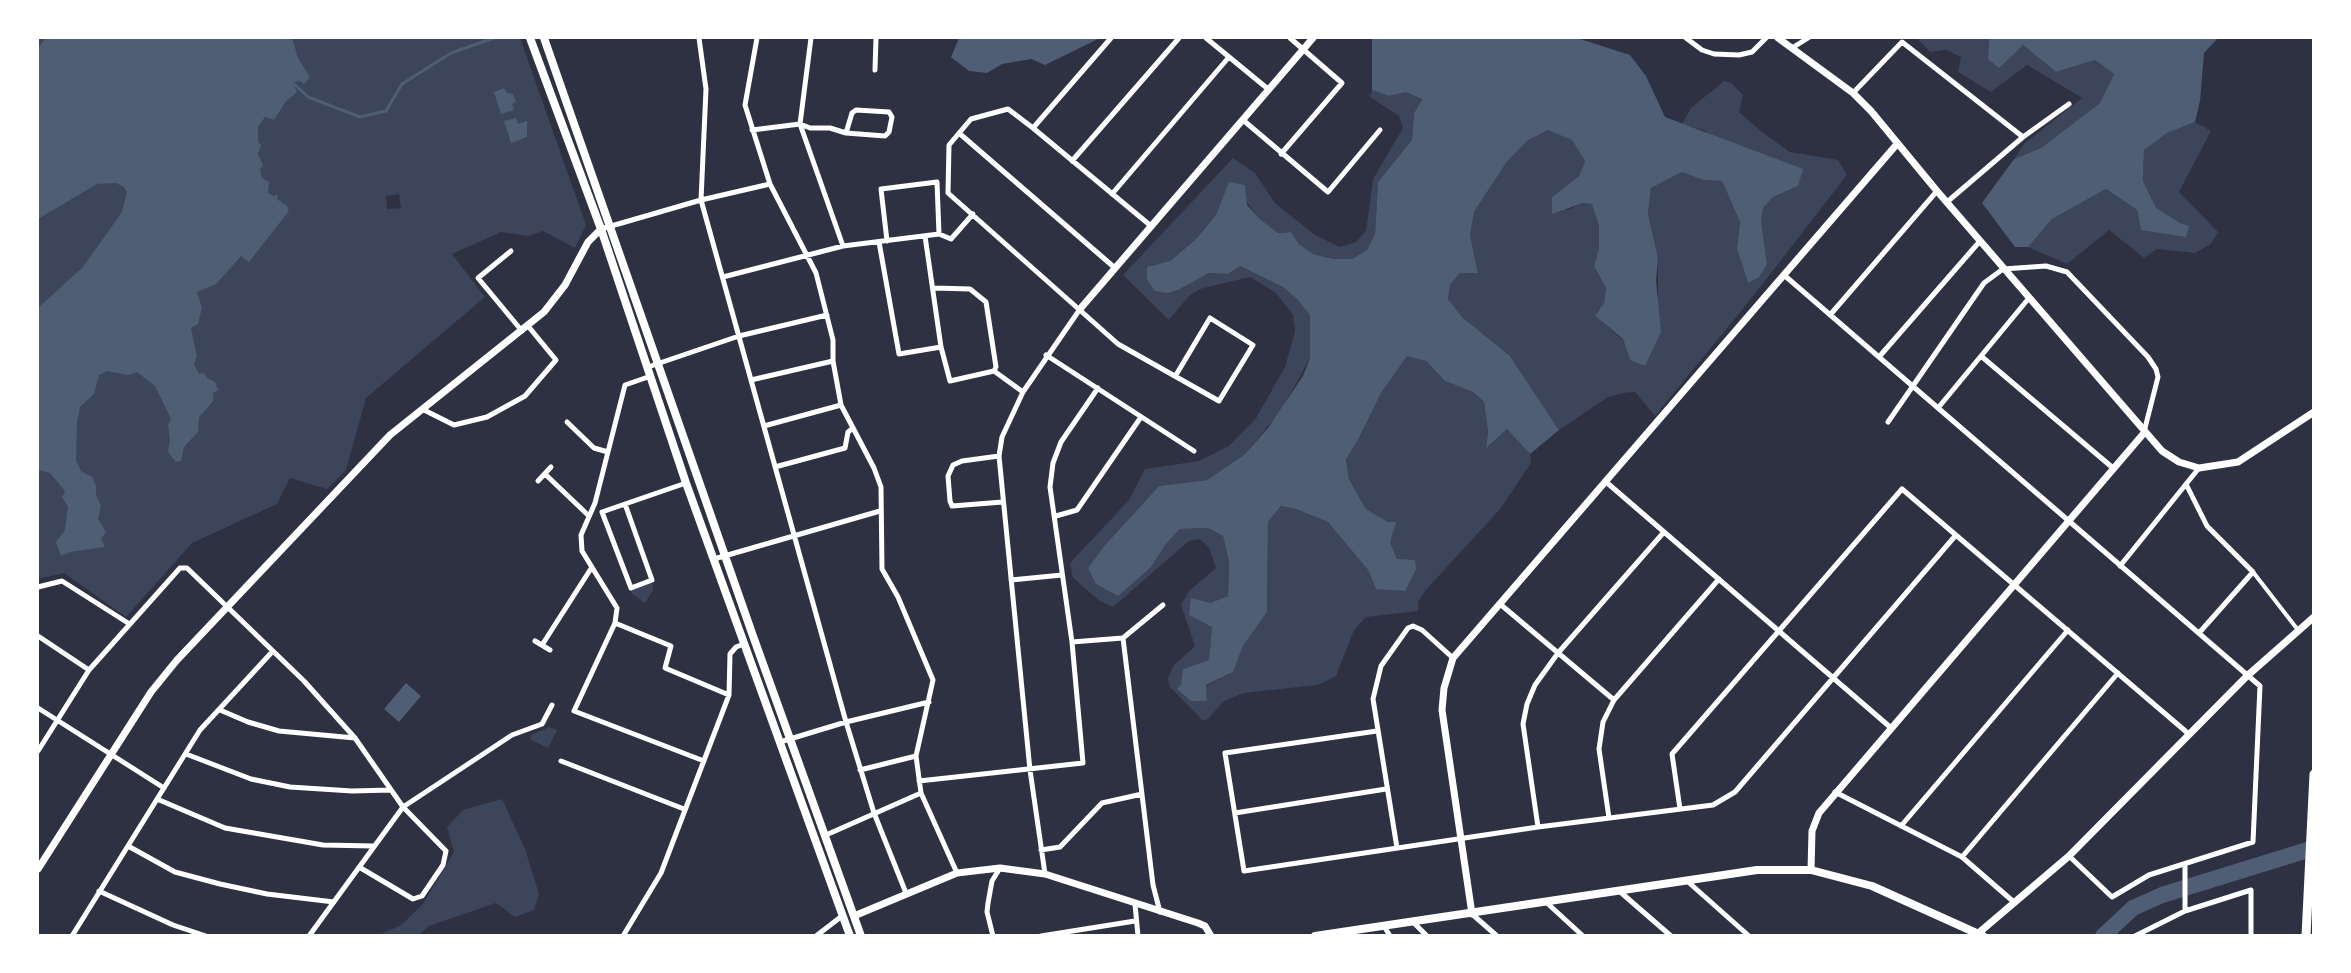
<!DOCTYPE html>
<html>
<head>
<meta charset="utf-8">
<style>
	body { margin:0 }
	#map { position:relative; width:2351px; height:973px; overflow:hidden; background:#2d3142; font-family:"Open Sans",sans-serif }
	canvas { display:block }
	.frame { position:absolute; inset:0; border:39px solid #fff; pointer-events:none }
</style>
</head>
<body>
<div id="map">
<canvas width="2351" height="973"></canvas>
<div class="frame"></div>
</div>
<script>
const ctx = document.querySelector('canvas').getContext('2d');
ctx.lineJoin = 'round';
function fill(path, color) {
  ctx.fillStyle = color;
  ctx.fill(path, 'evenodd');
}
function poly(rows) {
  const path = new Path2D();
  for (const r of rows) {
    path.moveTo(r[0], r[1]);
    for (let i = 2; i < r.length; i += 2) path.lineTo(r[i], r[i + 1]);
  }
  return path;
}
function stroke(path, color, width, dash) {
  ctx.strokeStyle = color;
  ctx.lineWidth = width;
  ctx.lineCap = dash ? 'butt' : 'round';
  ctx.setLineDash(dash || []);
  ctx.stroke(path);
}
fill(poly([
	[38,38,520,38,586,225,575,248,543,231,528,236,501,232,452,254,485,297,366,398,346,470,327,489,290,478,277,504,192,543,126,617,64,573,38,579],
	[399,194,401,208,387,209,386,196],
	[1917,38,1989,38,1988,59,2023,45,2056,72,2095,60,2114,74,2100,103,2041,148,2014,159,2024,144,2082,98,2027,65,1991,92,1958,72,1961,57,1946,50,1930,52],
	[1724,81,1731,83,1743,95,1739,112,1762,132,1790,152,1838,160,1847,175,1754,295,1655,416,1635,392,1623,393,1608,397,1559,430,1510,356,1462,317,1448,299,1450,285,1460,273,1478,272,1470,235,1474,212,1506,163,1527,141,1548,130,1572,139,1585,161,1579,176,1552,197,1567,210,1583,203,1592,204,1599,226,1599,249,1594,266,1606,288,1604,303,1595,316,1623,340,1630,360,1658,301,1658,258,1648,214,1651,188,1682,172,1703,180,1722,181,1740,222,1737,249,1748,283,1767,264,1761,221,1763,208,1773,197,1798,186,1703,130,1682,124,1691,108],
	[1372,90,1389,96,1406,91,1422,98,1414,113,1412,140,1378,182,1375,234,1367,250,1352,259,1335,259,1313,254,1299,244,1291,232,1278,233,1260,219,1230,182,1216,215,1195,240,1170,261,1153,265,1147,280,1156,291,1177,290,1209,273,1228,274,1240,266,1283,287,1297,299,1310,315,1310,358,1281,411,1245,454,1207,480,1159,486,1105,545,1134,579,1151,567,1166,544,1180,529,1208,528,1223,536,1229,562,1228,596,1210,603,1212,627,1210,660,1183,669,1207,700,1206,686,1233,672,1243,646,1267,612,1268,522,1281,506,1296,509,1328,522,1368,570,1376,589,1397,559,1390,542,1388,522,1366,509,1349,479,1346,458,1358,440,1381,393,1407,355,1426,361,1445,381,1473,392,1484,402,1488,432,1486,447,1507,429,1530,454,1531,463,1501,508,1425,591,1418,602,1418,611,1366,617,1354,630,1336,676,1318,685,1244,693,1224,701,1209,718,1203,721,1169,686,1168,678,1174,665,1195,646,1181,605,1189,591,1216,568,1209,548,1200,539,1189,541,1113,607,1100,601,1073,578,1070,563,1129,500,1145,469,1199,461,1229,446,1256,418,1285,367,1295,331,1293,315,1276,293,1250,277,1200,289,1190,295,1169,320,1123,275,1233,158,1255,173,1275,203,1315,235,1340,247,1356,242,1366,231,1373,179,1403,128,1399,116,1370,97],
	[2195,122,2211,131,2179,192,2218,232,2211,244,2195,253,2157,249,2144,258,2109,230,2067,264,2028,247,2052,219,2106,189,2137,210,2141,230,2189,226,2180,223,2156,209,2143,181,2144,149,2167,133],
	[652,580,653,590,645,603,631,593,631,588],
	[549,727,557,730,548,748,531,740,531,735],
	[502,799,525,849,539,894,534,910,515,917,496,903,429,926,419,935,379,935,401,925,423,904,454,852,447,827,463,810]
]), '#3c4559');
fill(poly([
	[46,38,292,38,298,58,310,77,304,84,300,81,294,82,293,85,297,91,295,94,286,101,274,120,265,117,258,127,258,142,261,145,258,154,263,165,260,170,262,178,269,182,268,193,274,196,278,194,277,199,287,206,289,211,249,262,241,256,216,284,197,292,202,308,198,324,191,328,197,356,194,364,199,374,204,373,207,378,215,382,218,390,213,393,214,400,199,417,198,432,184,447,181,461,176,462,168,452,170,440,168,425,171,419,155,386,137,372,128,375,107,371,99,375,94,394,80,407,77,423,76,460,81,471,92,477,96,486,96,495,101,506,98,519,106,532,101,539,105,547,70,552,61,556,56,542,65,530,68,507,62,497,65,491,50,473,38,470,39,307,83,267,122,212,127,192,124,187,116,183,97,184,38,219,38,48],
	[959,38,1100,38,1045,65,1031,59,1002,64,987,73,969,71,951,57],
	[1372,38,1577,38,1630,55,1646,76,1665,117,1803,169,1798,186,1773,197,1763,208,1761,221,1767,264,1759,277,1748,283,1737,249,1740,222,1722,181,1703,180,1682,172,1651,188,1648,214,1658,258,1656,281,1661,332,1645,366,1630,360,1623,339,1595,316,1604,303,1606,288,1594,266,1599,249,1599,226,1592,204,1583,203,1552,214,1552,197,1579,176,1585,161,1572,140,1548,130,1527,141,1506,163,1474,212,1470,235,1478,273,1460,273,1450,285,1448,299,1462,317,1510,356,1559,430,1530,454,1507,429,1486,448,1488,432,1484,402,1473,392,1445,381,1426,361,1407,356,1381,393,1358,440,1346,459,1349,479,1366,509,1388,522,1396,522,1390,542,1397,559,1415,560,1416,569,1405,591,1376,589,1368,570,1328,522,1296,509,1281,506,1268,522,1267,612,1243,646,1233,672,1206,685,1207,701,1191,701,1177,689,1181,685,1183,669,1209,660,1212,627,1189,615,1191,598,1210,603,1228,596,1229,562,1223,536,1208,528,1180,529,1166,544,1151,567,1118,596,1096,584,1088,568,1105,545,1159,486,1207,480,1245,454,1268,428,1303,376,1310,358,1310,315,1297,299,1283,287,1240,266,1228,274,1209,273,1178,290,1167,293,1155,291,1147,280,1147,267,1170,261,1195,240,1216,215,1229,182,1245,185,1247,205,1260,219,1278,233,1291,232,1299,244,1313,254,1334,259,1352,259,1367,250,1375,234,1378,182,1412,140,1414,113,1422,99,1406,92,1389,96,1372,90],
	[1989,38,2218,38,2204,53,2200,101,2195,122,2167,133,2144,150,2143,181,2156,208,2180,223,2189,226,2186,237,2141,230,2137,210,2106,189,2052,219,2028,247,2015,247,1982,203,2014,159,2041,148,2100,103,2114,74,2095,60,2056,72,2023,45,1999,68,1988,59],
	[504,88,507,93,513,94,516,102,512,104,514,110,501,114,494,92],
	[516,118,518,124,527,121,527,137,511,143,504,121],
	[406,683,421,696,399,722,384,709]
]), '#4f5d75');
stroke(poly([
	[292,82,308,97,360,117,386,111,402,84,451,53,494,38]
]), '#4f5d75', 3);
stroke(poly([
	[2103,936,2133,908,2162,895,2314,848]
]), '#4f5d75', 16);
stroke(poly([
	[2253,572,2298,630]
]), '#fff', 4);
stroke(poly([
	[699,38,706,89,701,200,846,722,874,813,906,893],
	[757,38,745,105,770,184,816,273,833,340,833,361,841,405,874,468,881,487,882,569,898,597,933,680,916,756,921,793,957,873],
	[811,38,800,124,843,246],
	[1111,38,1033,128,1151,226],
	[1206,38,1268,89],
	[1686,38,1702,50,1714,54,1739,55,1752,52,1766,38],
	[1792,48,1808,38],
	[875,70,876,38],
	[1853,93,1902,42,2023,137],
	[1243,120,1328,192,1380,130],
	[1033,128,1008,109,971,119,949,145,948,193,1118,344,1219,401,1253,345,1210,318,1176,375],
	[752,130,800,124,810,128,830,128,846,133,885,136,889,132,892,117,889,112,856,110,852,113,846,133],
	[959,133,1115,268],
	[1281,154,1342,83,1290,38],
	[1072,161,1179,38],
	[1112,194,1229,57],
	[1947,202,2023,137,2069,104],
	[601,229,701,200,770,184],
	[925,236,941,347,950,381,994,371,996,367,986,302,970,289,934,288],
	[887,241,881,189,937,182,939,234],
	[879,242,899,354,941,347],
	[511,251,478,278,522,331],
	[1784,275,2260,686,2253,842,2149,875,2112,897,2069,856],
	[723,277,843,246,939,234,951,239,973,214],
	[1830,315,1937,191],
	[1046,355,1194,451],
	[1981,356,2113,468],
	[1879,357,1980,241],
	[648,367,739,336,827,315],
	[994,371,1023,392],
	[751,380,833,361],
	[1938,408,2029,298],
	[424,410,454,425,487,417,525,396,556,360,528,326],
	[567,422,594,448,608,452],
	[1888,422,1984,283,2003,269,2046,266,2067,272,2148,357,2156,369,2158,377,2144,432],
	[764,426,841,405],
	[999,456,962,461,953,465,948,476,950,501,952,506,1003,502],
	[775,467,845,448,848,432,853,428],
	[545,474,589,516],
	[538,481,551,467],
	[1605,481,1890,727],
	[2187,486,2207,526,2253,572,2199,633],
	[625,504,652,580,631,588,602,512,625,504,686,483],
	[1056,516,1077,510,1141,417],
	[714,559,880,511],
	[2120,566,2199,468],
	[1011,580,1062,575],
	[38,587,62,581,128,623],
	[1500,604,1614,700],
	[615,623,617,608,582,551,581,535,595,503,625,385,651,376],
	[38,636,89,670],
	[1123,638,1163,605],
	[535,641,550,650],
	[1072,642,1123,638,1153,885,1160,912],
	[542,645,592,567],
	[38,708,164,788],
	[220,710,248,722,279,731,355,738],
	[1377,731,1225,753,1244,871,1538,827,1713,805,1735,792,1956,535],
	[780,742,846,722,929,702],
	[38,751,89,670,180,568,187,568,304,681,355,738,403,807,446,851,443,865,422,896,413,899,359,867],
	[186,754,251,779,290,787,352,791,391,790],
	[561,761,684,809],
	[704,761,574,711,615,623,671,646,665,668,729,695],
	[860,770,916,756],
	[919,781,1083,763,1072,642,1050,487,1053,463,1061,442,1098,388],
	[1835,792,1962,857,2015,903],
	[157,799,225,828,323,845,373,846],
	[1680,809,1672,754,1902,489,2190,735],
	[1235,813,1386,789],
	[1609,818,1599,749,1603,722,1614,700,1719,579],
	[1901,826,2068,630],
	[1538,827,1523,724,1527,704,1535,685,1558,653,1664,532],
	[826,835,921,793],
	[128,846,175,872,220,884,267,894,334,902],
	[1397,848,1373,699,1381,666,1408,628,1413,626,1422,630,1453,658],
	[1041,850,1060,847,1102,803,1142,794],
	[1962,857,2118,673],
	[2185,865,2185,911],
	[1045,874,1030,770,999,456,1002,437,1023,392,1080,309],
	[1686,880,1749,936],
	[1618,890,1671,936],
	[99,891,173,925,206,936],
	[1547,903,1583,936],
	[1135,904,1138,936],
	[1472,914,1497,936],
	[1413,922,1427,936],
	[1384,926,1390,936],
	[72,936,200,730,272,652],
	[309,936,403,807,512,735,542,724,552,705],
	[623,936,661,873,729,695,730,654,736,647,744,644],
	[816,936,842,916],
	[993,936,987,912,988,903,992,881,1000,868],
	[1041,936,1135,921],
	[2135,936,2185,911,2251,890,2251,936]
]), '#fff', 5);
stroke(poly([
	[1778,38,1853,93,1871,111,1937,191,2162,451,2179,462,2199,468,2238,462,2314,412],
	[1080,309,1313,38],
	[38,869,151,692,177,660,390,435,544,312,565,285,588,242,601,229],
	[1811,870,1812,831,1819,813,2144,433],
	[1472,914,1442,710,1444,688,1453,658,1897,144],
	[854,916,957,873,1000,868,1045,874,1198,923,1205,926,1211,936],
	[1975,936,2069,856,2247,676,2314,617]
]), '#fff', 7);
stroke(poly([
	[530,38,601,229,686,483,850,936],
	[544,38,753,636,861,936],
	[1315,936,1757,870,1811,870,1872,886,1983,936]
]), '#fff', 8);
stroke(poly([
	[2306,936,2314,774]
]), '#fff', 9);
</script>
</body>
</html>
